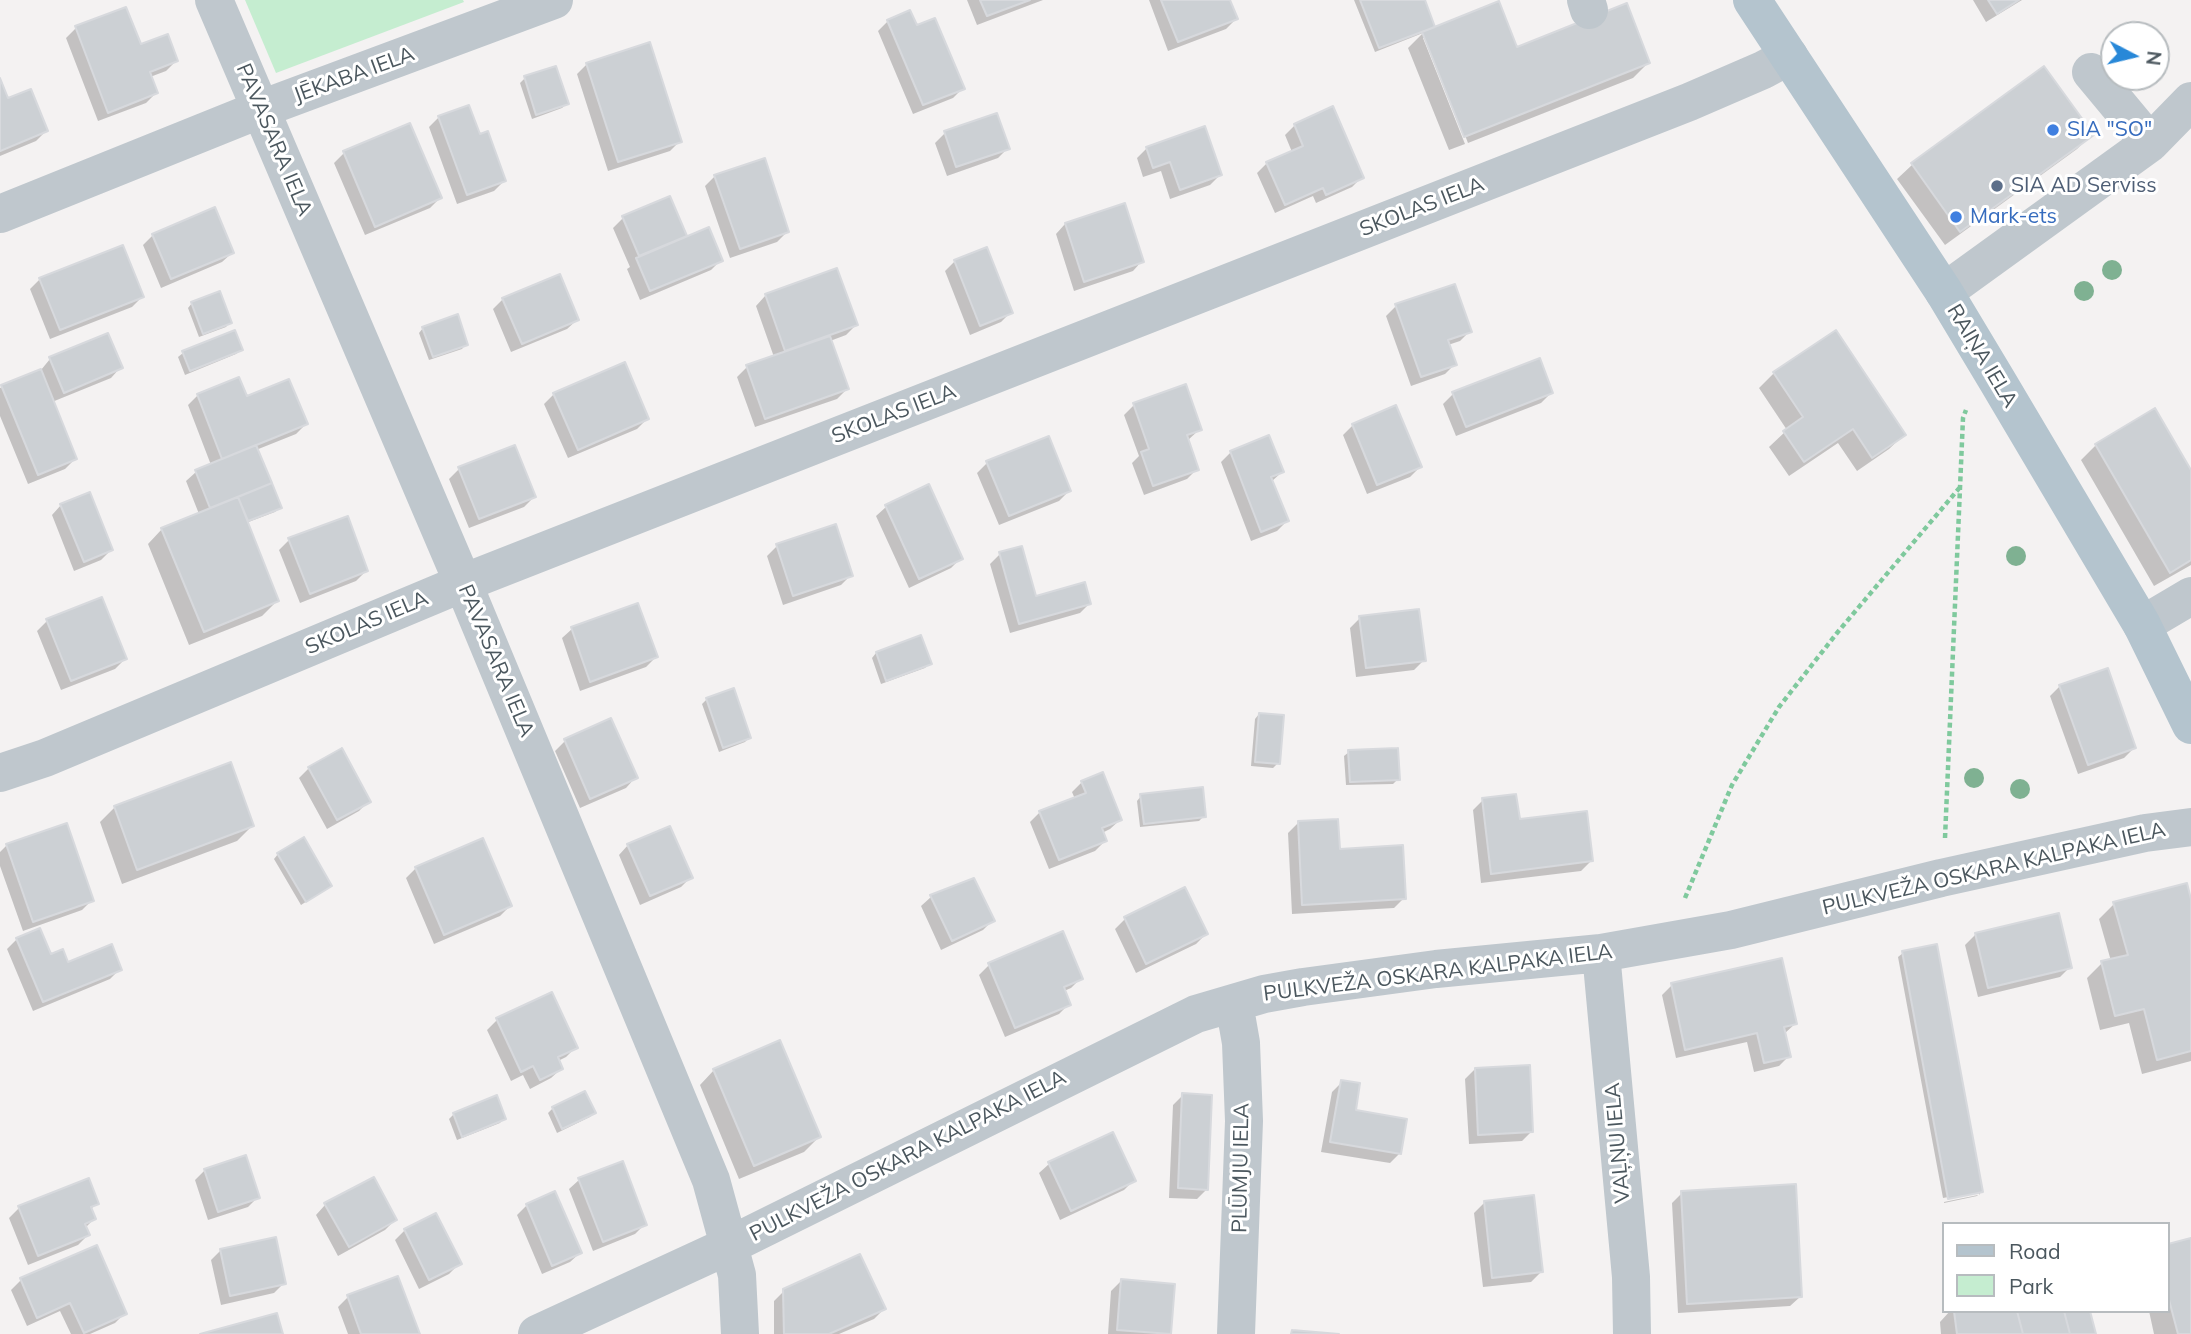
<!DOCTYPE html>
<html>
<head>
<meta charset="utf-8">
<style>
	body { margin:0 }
	#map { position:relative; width:2191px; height:1334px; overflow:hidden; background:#f4f2f2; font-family:Mulish,sans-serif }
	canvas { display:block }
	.legend { position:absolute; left:1942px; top:1222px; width:228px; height:91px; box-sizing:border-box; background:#fff; border:2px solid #b7bcbf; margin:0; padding:9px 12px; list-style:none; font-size:21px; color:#4b575e }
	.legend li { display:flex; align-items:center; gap:14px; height:35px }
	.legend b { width:35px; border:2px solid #b7bcbf }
	.north { position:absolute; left:2100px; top:21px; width:70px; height:70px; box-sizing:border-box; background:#fff; border:2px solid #b7bcbf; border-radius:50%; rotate:97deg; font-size:19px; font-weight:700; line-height:28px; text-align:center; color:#4b575e }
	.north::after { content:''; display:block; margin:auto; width:24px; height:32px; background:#2888d8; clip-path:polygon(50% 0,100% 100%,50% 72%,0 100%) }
</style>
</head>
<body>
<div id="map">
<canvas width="2191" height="1334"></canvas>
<ul class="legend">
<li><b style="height:9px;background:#b4c4ce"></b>Road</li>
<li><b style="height:19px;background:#c5edd0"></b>Park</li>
</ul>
<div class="north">N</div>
</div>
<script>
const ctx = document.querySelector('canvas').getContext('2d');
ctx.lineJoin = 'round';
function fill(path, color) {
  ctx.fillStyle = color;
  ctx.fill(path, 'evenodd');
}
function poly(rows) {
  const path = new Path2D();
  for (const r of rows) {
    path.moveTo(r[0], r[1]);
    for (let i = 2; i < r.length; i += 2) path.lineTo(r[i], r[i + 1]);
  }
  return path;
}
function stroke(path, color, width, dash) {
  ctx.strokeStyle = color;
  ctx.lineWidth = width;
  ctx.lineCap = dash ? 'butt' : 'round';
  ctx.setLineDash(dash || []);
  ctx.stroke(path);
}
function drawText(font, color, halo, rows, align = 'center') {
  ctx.font = font + ' Mulish,sans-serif';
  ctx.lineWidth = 6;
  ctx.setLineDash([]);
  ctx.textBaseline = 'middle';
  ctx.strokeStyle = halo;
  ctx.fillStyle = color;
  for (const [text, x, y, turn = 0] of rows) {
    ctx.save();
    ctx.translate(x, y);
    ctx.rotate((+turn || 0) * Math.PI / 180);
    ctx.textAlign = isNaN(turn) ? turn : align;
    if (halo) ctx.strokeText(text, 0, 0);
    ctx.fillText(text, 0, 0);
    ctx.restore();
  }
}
fill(poly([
	[245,0,463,0,464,2,276,73]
]), '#c5edd0');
fill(poly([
	[967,0,1043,0,977,25],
	[1149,0,1228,0,1236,19,1226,29,1168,51],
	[1354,0,1423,0,1434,29,1516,49,1648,63,1633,78,1468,143,1427,38,1423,38,1465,144,1449,150,1408,48,1423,33,1375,52],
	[1973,0,2022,0,1986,22],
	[888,21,916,28,963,88,953,98,913,114,878,31],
	[76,28,140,46,176,61,166,71,150,77,156,93,146,103,98,121,66,38],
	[587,64,680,141,670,151,608,171,577,74],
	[2043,68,2092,134,2077,149,1945,245,1897,179,1912,165],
	[525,78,567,104,562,108,532,119,520,83],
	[0,83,7,101,46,131,36,141,0,156],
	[439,117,479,137,504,181,494,191,457,204,429,127],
	[1295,125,1362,177,1352,187,1316,203,1313,196,1275,213,1257,173,1267,163,1292,152,1285,135],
	[945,133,1008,148,998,158,947,176,935,143],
	[1147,148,1220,175,1210,185,1170,199,1161,171,1143,177,1137,158],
	[344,153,440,198,430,208,365,235,334,163],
	[715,176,787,232,777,242,730,258,705,186],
	[669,199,686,239,721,260,711,270,640,300,627,269,630,267,613,228,623,218],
	[1065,224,1142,261,1133,271,1074,291,1056,234],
	[153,235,232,253,222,262,161,288,143,245],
	[955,261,1011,312,1001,322,970,335,945,271],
	[836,270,856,325,846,335,830,341,847,389,837,399,755,427,737,377,747,367,774,357,756,306,765,296],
	[40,279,142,297,132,307,50,339,30,289],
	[503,299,577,320,567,329,511,352,493,309],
	[192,303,230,322,226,327,199,337,188,308],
	[1396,306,1470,331,1460,341,1448,345,1455,364,1445,374,1411,386,1386,316],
	[423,328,466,344,462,349,429,360,419,333],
	[1835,332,1904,435,1889,449,1857,471,1838,443,1789,476,1769,447,1787,430,1759,388,1774,373],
	[240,350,236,354,185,375,178,357,183,353],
	[50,359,120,368,111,378,52,402,75,459,65,469,28,484,0,416,0,388,41,370],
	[1551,393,1541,403,1456,436,1443,404,1453,394],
	[554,394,647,419,637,429,568,458,544,404],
	[198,395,246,399,306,424,296,434,256,450,280,507,275,512,246,523,277,601,262,616,189,645,148,544,162,529,199,514,186,481,196,472,211,465,188,405],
	[1134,405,1200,429,1187,441,1197,469,1187,479,1144,495,1132,463,1139,456,1124,415],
	[1353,425,1420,467,1410,477,1367,494,1343,435],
	[2096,445,2191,474,2191,565,2154,586,2081,460],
	[1231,452,1282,472,1271,482,1287,521,1277,531,1251,541,1221,462],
	[987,463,1069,491,1059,501,999,525,977,473],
	[459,469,534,497,524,507,469,528,449,479],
	[928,487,961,558,951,568,909,588,876,516,886,507],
	[61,505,111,550,101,560,74,571,52,515],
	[289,540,366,571,356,581,300,603,279,550],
	[777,546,851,575,841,585,783,605,767,556],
	[1021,548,1035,598,1089,604,1080,613,1010,633,990,564,1000,554],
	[1360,618,1424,660,1414,670,1356,677,1350,628],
	[47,621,125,659,115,669,61,690,37,631],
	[572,629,656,657,646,667,580,691,562,638],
	[920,637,930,663,925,668,881,684,872,658,876,653],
	[2060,686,2134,748,2124,758,2078,774,2050,696],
	[707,699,749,738,745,742,719,752,702,704],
	[1259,714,1278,763,1273,768,1251,766,1255,719],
	[565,741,635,778,626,788,580,808,555,751],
	[1349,752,1398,779,1393,784,1346,785,1344,756],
	[309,768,369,801,359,811,327,829,299,778],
	[1082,782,1120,820,1110,829,1102,833,1105,841,1095,851,1049,869,1030,822,1040,812,1075,799,1072,792],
	[1141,796,1204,816,1199,821,1140,827,1137,801],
	[1483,800,1518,821,1591,861,1581,871,1481,883,1473,810],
	[115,807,252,826,237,841,122,884,100,822],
	[1298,823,1339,851,1404,898,1394,908,1292,914,1288,833],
	[66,825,92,900,82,910,23,931,0,866,0,852,6,846],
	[628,845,691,877,681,887,640,905,619,855],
	[278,854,330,886,301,905,274,859],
	[416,868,510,906,500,916,434,944,406,878],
	[931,897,993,920,983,930,941,950,921,906],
	[2114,904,2191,906,2191,1061,2142,1074,2129,1023,2100,1030,2087,978,2102,963,2111,961,2099,919],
	[2058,915,2070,967,2060,977,1978,997,1965,945,1975,935],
	[1125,919,1206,934,1196,944,1136,973,1115,929],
	[17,939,67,964,120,969,110,979,33,1011,7,949],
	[1903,953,1981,1192,1979,1195,1979,1191,1943,1198,1898,957],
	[989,965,1081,978,1071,988,1064,991,1069,1004,1059,1014,1005,1037,979,975],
	[1672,985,1796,1023,1784,1034,1789,1056,1779,1066,1754,1072,1747,1042,1676,1058,1662,995],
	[551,994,576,1047,566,1057,558,1061,561,1069,551,1078,530,1089,523,1075,511,1081,487,1030,497,1020],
	[1475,1069,1532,1131,1522,1141,1469,1144,1465,1079],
	[714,1070,819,1137,804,1152,739,1179,700,1085],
	[1342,1082,1354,1111,1400,1153,1390,1163,1321,1152,1332,1092],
	[1183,1095,1207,1189,1197,1199,1169,1198,1173,1105],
	[496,1098,504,1118,500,1123,457,1140,449,1119,453,1115],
	[553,1108,594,1113,590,1117,557,1133,548,1113],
	[1113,1134,1134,1180,1124,1190,1060,1220,1039,1173,1049,1164],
	[205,1170,258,1197,248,1207,208,1220,195,1180],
	[579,1180,645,1224,635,1234,593,1251,569,1189],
	[1682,1193,1800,1297,1790,1306,1678,1313,1672,1203],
	[1978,1195,1977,1196,1944,1203,1944,1202],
	[97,1203,90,1210,94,1219,85,1228,88,1235,78,1245,28,1265,9,1218,19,1208],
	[1484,1203,1541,1272,1531,1282,1483,1287,1474,1213],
	[325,1205,395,1220,385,1230,338,1256,316,1215],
	[527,1205,580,1253,570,1262,542,1274,517,1215],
	[405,1230,459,1264,449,1274,419,1289,395,1240],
	[2191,1240,2191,1334,2154,1334,2149,1311,2168,1311,2168,1246],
	[96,1247,125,1313,115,1323,90,1334,71,1334,60,1311,27,1326,11,1290,21,1280],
	[221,1250,284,1283,274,1293,221,1305,211,1260],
	[1121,1281,1169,1333,1168,1334,1108,1334,1111,1291],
	[784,1291,884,1309,874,1319,839,1334,774,1334,774,1301],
	[348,1297,419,1334,348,1334,338,1307],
	[1950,1311,2088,1311,2094,1334,1941,1334,1940,1322]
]), '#0003');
const building = poly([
	[980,0,1030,0,987,16,980,0],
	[1161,0,1230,0,1238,19,1178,42,1161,0],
	[1360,0,1425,0,1435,27,1379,48,1360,0],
	[1988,0,2019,0,1997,14,1988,0],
	[1499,1,1517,47,1627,3,1650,63,1464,137,1422,32,1499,1],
	[126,7,141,44,168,34,178,61,150,72,158,93,108,113,75,26,126,7],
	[910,10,917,25,935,18,965,89,923,105,887,20,910,10],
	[650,42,682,142,618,162,586,63,650,42],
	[556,66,569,104,536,115,524,76,556,66],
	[2044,66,2094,135,1960,232,1911,163,2044,66],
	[0,78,8,98,31,89,48,131,0,151,0,78],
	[469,105,480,134,488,131,506,181,467,195,438,116,469,105],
	[1333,106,1364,178,1326,195,1323,188,1285,205,1266,162,1303,146,1294,124,1333,106],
	[997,113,1010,149,956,167,944,131,997,113],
	[410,123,442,198,375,227,343,151,410,123],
	[1205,126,1222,175,1180,190,1170,162,1153,168,1146,147,1205,126],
	[765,158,789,232,740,249,714,175,765,158],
	[670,196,687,236,639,256,622,216,670,196],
	[1125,203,1144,262,1084,282,1065,223,1125,203],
	[215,207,234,253,171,279,152,234,215,207],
	[709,227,723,261,650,291,636,258,709,227],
	[123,245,144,297,60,330,39,278,123,245],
	[987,247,1013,313,980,326,954,260,987,247],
	[837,268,858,325,785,351,765,294,837,268],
	[560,274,579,320,522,344,502,298,560,274],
	[1455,284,1472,332,1448,340,1457,365,1421,377,1395,304,1455,284],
	[220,291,232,323,203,334,191,302,220,291],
	[458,314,468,345,433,357,422,327,458,314],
	[235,330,243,350,190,371,182,351,235,330],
	[1836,330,1906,435,1872,458,1853,429,1804,462,1783,431,1803,417,1773,372,1836,330],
	[108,333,123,368,64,393,49,357,108,333],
	[830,336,849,389,765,419,746,365,830,336],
	[1540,358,1553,393,1466,427,1452,392,1540,358],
	[625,362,649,419,578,450,553,393,625,362],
	[41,369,77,459,38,475,1,385,41,369],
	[239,377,247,396,289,379,308,424,222,459,197,394,239,377],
	[1186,384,1202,430,1187,435,1199,470,1153,486,1141,452,1149,449,1133,403,1186,384],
	[1396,405,1422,467,1377,485,1352,424,1396,405],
	[2155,408,2191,470,2191,560,2170,573,2095,444,2155,408],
	[1269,435,1284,472,1271,477,1289,521,1261,532,1230,451,1269,435],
	[1049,436,1071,491,1009,516,986,461,1049,436],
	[256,445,272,483,210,508,195,470,256,445],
	[515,445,536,497,479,519,458,467,515,445],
	[272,483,282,508,248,521,238,497,272,483],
	[929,484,963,559,919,579,885,505,929,484],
	[90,492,113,550,84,562,60,504,90,492],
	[238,497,279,601,204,632,161,528,238,497],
	[348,516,368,571,310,594,288,538,348,516],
	[836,524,853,576,793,596,776,544,836,524],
	[1022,546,1036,596,1085,582,1091,604,1019,624,999,552,1022,546],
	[102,597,127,659,71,681,46,619,102,597],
	[638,603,658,657,590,682,571,627,638,603],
	[1419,609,1426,661,1366,668,1359,616,1419,609],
	[921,635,932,664,886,681,876,652,921,635],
	[2108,668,2136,748,2088,765,2059,685,2108,668],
	[734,688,751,738,723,748,706,698,734,688],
	[1259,713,1284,715,1280,764,1255,762,1259,713],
	[611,718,638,778,590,799,564,739,611,718],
	[342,748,371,802,337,820,308,767,342,748],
	[1398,748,1400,780,1350,782,1348,750,1398,748],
	[231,762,254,826,137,870,114,806,231,762],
	[1103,772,1122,820,1102,828,1107,841,1059,860,1039,811,1086,793,1081,781,1103,772],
	[1203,787,1206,817,1144,824,1140,794,1203,787],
	[1516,794,1520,819,1587,811,1593,861,1491,874,1482,798,1516,794],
	[1338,819,1340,849,1403,845,1406,899,1302,905,1298,821,1338,819],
	[67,823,94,901,33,922,6,844,67,823],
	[670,826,693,878,650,896,627,844,670,826],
	[304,837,332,886,306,902,277,853,304,837],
	[483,838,512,906,444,935,415,867,483,838],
	[974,878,995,921,952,941,930,895,974,878],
	[2187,883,2191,899,2191,1051,2157,1060,2144,1009,2115,1016,2101,961,2128,955,2113,902,2187,883],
	[1185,887,1208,934,1146,964,1124,917,1185,887],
	[2059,913,2072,968,1988,988,1975,933,2059,913],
	[40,928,51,954,63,949,68,962,112,944,122,970,43,1002,16,938,40,928],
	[1063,931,1083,979,1064,987,1071,1005,1015,1028,988,963,1063,931],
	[1937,944,1983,1192,1948,1199,1902,951,1937,944],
	[1782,958,1797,1024,1784,1027,1791,1057,1764,1063,1757,1033,1685,1050,1671,983,1782,958],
	[552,992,578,1048,558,1057,563,1069,540,1080,533,1066,521,1072,496,1018,552,992],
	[780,1040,821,1137,754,1166,713,1069,780,1040],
	[1530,1065,1533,1132,1478,1135,1475,1068,1530,1065],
	[1341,1080,1360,1083,1356,1110,1407,1119,1401,1154,1330,1142,1341,1080],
	[585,1091,596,1113,562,1129,552,1107,585,1091],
	[1182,1093,1212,1095,1208,1190,1178,1188,1182,1093],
	[497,1095,506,1119,462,1137,453,1113,497,1095],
	[1113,1132,1136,1181,1071,1211,1048,1162,1113,1132],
	[246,1155,260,1198,218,1212,204,1169,246,1155],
	[623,1161,647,1225,603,1242,578,1178,623,1161],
	[374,1177,397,1220,349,1247,324,1203,374,1177],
	[89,1178,99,1204,91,1207,96,1219,85,1224,90,1235,38,1256,18,1206,89,1178],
	[1796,1184,1802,1297,1687,1304,1681,1191,1796,1184],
	[555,1191,582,1253,552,1266,526,1204,555,1191],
	[1534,1195,1543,1272,1492,1278,1484,1201,1534,1195],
	[436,1213,462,1264,429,1280,404,1229,436,1213],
	[276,1237,286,1284,230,1296,220,1249,276,1237],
	[2191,1238,2191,1334,2178,1334,2168,1296,2168,1244,2191,1238],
	[97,1245,127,1314,84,1333,70,1303,37,1318,20,1278,97,1245],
	[860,1254,886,1309,829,1334,784,1334,783,1289,860,1254],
	[398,1276,420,1334,361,1334,347,1295,398,1276],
	[1121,1279,1175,1284,1171,1334,1117,1330,1121,1279],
	[1954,1311,2017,1311,2023,1334,1957,1334,1954,1311],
	[2017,1311,2064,1311,2070,1334,2023,1334,2017,1311],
	[2064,1311,2090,1311,2096,1334,2070,1334,2064,1311],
	[277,1313,283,1334,200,1334,277,1313],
	[1292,1330,1339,1334,1291,1334,1292,1330]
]);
fill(building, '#ccd0d4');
stroke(building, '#d7d9dd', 2);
stroke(poly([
	[1945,838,1963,418,1966,410],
	[1685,898,1732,785,1779,707,1837,633,1961,486]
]), '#7fc99d', 4.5, [5, 3.5]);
stroke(poly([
	[214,0,463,583,711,1180,737,1275,740,1334],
	[1586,0,1589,10],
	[2091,72,2150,143],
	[0,214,261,109,554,0],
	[1944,292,2150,143,2191,101],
	[2142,625,2191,596],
	[0,773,45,758,463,583,1689,102,1763,70,1789,56],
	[1601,953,1631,1277,1632,1334],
	[1234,1003,1241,1043,1244,1121,1236,1334],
	[537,1334,730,1245,1196,1014,1264,994,1303,987,1436,969,1601,953,1731,930,1941,878,2145,833,2191,827]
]), '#bfc7cd', 38);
stroke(poly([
	[1752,0,1944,292,1998,382,2142,625,2191,725]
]), '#b4c4ce', 38);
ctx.fillStyle = '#7fb192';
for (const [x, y] of [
	[2112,270],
	[2084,291],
	[2016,556],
	[1974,778],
	[2020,789]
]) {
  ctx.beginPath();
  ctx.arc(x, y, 10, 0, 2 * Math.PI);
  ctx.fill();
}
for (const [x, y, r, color] of [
	[2053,130,7,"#3f7fe0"],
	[1997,186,7,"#5c6f8a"],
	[1956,217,7,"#3f7fe0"]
]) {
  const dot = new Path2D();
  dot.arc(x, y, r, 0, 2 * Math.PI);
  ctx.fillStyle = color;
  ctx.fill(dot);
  stroke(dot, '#fff', 2.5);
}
drawText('21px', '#4b575e', '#fff', [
	["JĒKABA IELA",354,75,-20],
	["PAVASARA IELA",274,140,67],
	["SKOLAS IELA",1422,207,-21],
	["RAIŅA IELA",1982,356,59],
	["SKOLAS IELA",894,414,-21],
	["SKOLAS IELA",367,623,-23],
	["PAVASARA IELA",496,661,67],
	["PULKVEŽA OSKARA KALPAKA IELA",1994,869,-13],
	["PULKVEŽA OSKARA KALPAKA IELA",1438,973,-7],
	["VAĻŅU IELA",1618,1143,-95],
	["PULKVEŽA OSKARA KALPAKA IELA",908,1156,-27],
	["PLŪMJU IELA",1241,1168,-89]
]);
drawText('21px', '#366cbe', '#fff', [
	["SIA \"SO\"",2067,130],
	["Mark-ets",1970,217]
], 'left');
drawText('21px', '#4e5e75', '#fff', [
	["SIA AD Serviss",2011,186]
], 'left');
</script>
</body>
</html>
